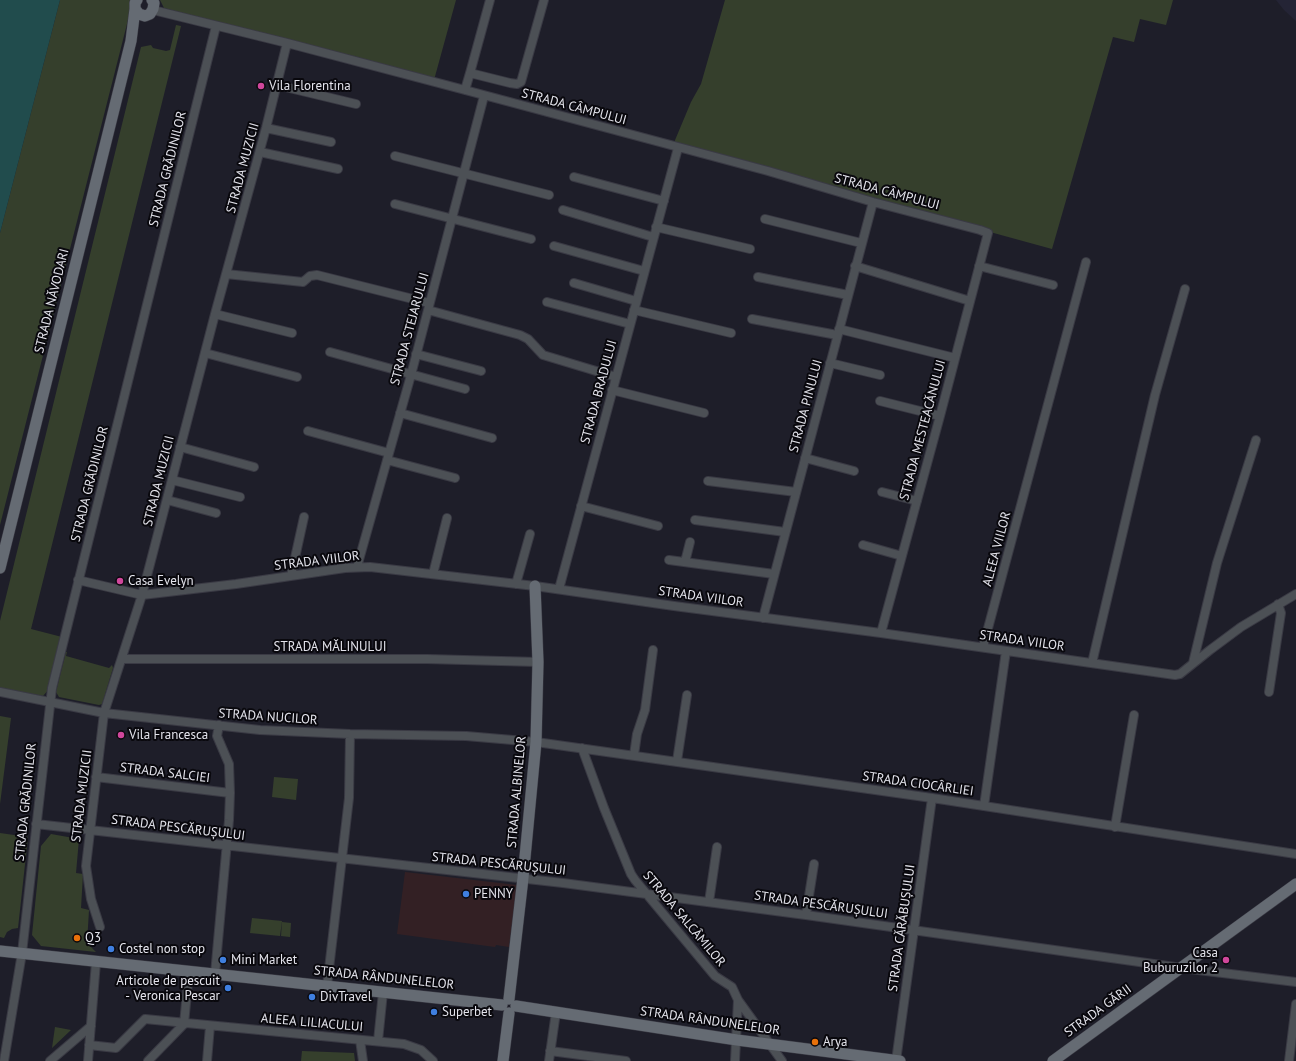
<!DOCTYPE html>
<html>
<head>
<meta charset="utf-8">
<style>
	body { margin:0 }
	canvas { display:block; background:#1e1e29 }
</style>
</head>
<body>
<canvas width="1296" height="1061"></canvas>
<script>
const ctx = document.querySelector('canvas').getContext('2d');
ctx.lineJoin = 'round';
function fill(path, color) {
  ctx.fillStyle = color;
  ctx.fill(path, 'evenodd');
}
function poly(rows) {
  const path = new Path2D();
  for (const r of rows) {
    path.moveTo(r[0], r[1]);
    for (let i = 2; i < r.length; i += 2) path.lineTo(r[i], r[i + 1]);
  }
  return path;
}
function stroke(path, color, width, dash) {
  ctx.strokeStyle = color;
  ctx.lineWidth = width;
  ctx.lineCap = dash ? 'butt' : 'round';
  ctx.setLineDash(dash || []);
  ctx.stroke(path);
}
function drawText(font, color, halo, rows, align = 'center') {
  ctx.font = font + ' "PT Sans",sans-serif';
  ctx.lineWidth = 4;
  ctx.setLineDash([]);
  ctx.textBaseline = 'middle';
  ctx.strokeStyle = halo;
  ctx.fillStyle = color;
  for (const [text, x, y, turn = 0] of rows) {
    ctx.save();
    ctx.translate(x, y);
    ctx.rotate((+turn || 0) * Math.PI / 180);
    ctx.textAlign = isNaN(turn) ? turn : align;
    if (halo) ctx.strokeText(text, 0, 0);
    ctx.fillText(text, 0, 0);
    ctx.restore();
  }
}
fill(poly([
	[405,872,517,885,509,947,496,945,495,947,397,934]
]), '#332024');
fill(poly([
	[1276,0,1296,0,1296,21,1284,10]
]), '#242435');
fill(poly([
	[60,0,131,0,129,16,0,525,0,233],
	[160,0,456,0,434,80,164,8],
	[725,0,1173,0,1166,25,1140,19,1134,42,1113,37,1052,249,673,145,691,102,701,84],
	[176,25,181,26,31,629,62,637,49,689,43,696,0,688,0,621,141,47,151,45,153,48,166,51,170,50],
	[66,652,67,652,66,656,109,668,112,665,113,668,102,704,99,705,59,697,56,692],
	[0,716,11,718,0,804],
	[274,777,298,779,296,800,272,797],
	[0,833,28,837,18,928,12,929,7,932,4,938,0,937],
	[51,834,79,839,76,873,83,874,81,908,89,910,87,943,96,952,41,946,32,935,41,846],
	[252,918,282,921,280,936,250,933],
	[282,922,291,923,290,937,281,936],
	[55,1027,71,1030,52,1048],
	[302,1051,354,1053,355,1061,301,1061]
]), '#353f2c');
fill(poly([
	[0,0,60,0,0,233]
]), '#214c4d');
const street = poly([
	[153,10,287,43,465,90,768,171,873,202,980,230,988,233,940,416,881,633],
	[470,73,490,0],
	[277,85,356,104],
	[465,90,470,73,510,83,517,84,521,82,544,0],
	[266,128,331,142],
	[260,152,338,169],
	[395,156,549,195],
	[574,177,664,201],
	[395,204,531,239],
	[563,210,653,237],
	[765,219,861,243],
	[656,227,750,249],
	[554,246,644,271],
	[855,266,970,301],
	[979,266,1053,285],
	[226,274,303,282,310,276,317,275,429,303],
	[758,277,848,295],
	[574,283,636,301],
	[547,302,630,324],
	[428,310,520,335,528,339,543,355,616,377],
	[634,310,731,333],
	[215,314,292,333],
	[752,319,837,335],
	[839,329,955,358],
	[330,352,465,389],
	[205,353,297,377],
	[416,354,481,371],
	[830,363,880,375],
	[612,390,704,413],
	[880,401,940,416],
	[400,413,492,438],
	[308,431,389,453],
	[180,447,254,467],
	[805,458,854,471],
	[387,460,455,478],
	[172,480,240,497],
	[708,481,796,492],
	[882,492,917,501],
	[167,500,216,513],
	[581,506,658,526],
	[695,520,785,532],
	[863,545,902,556],
	[669,560,774,574],
	[685,562,690,542],
	[357,567,411,375,484,96],
	[433,574,447,518],
	[291,576,304,517],
	[78,580,142,595,236,584,345,568,370,567,535,586,674,606,881,633,1175,675,1180,674,1210,650,1241,627,1296,594],
	[516,584,530,534],
	[559,589,678,148],
	[763,618,873,202],
	[983,647,1086,262],
	[122,659,427,659,538,662],
	[1092,663,1155,395,1185,289],
	[1193,663,1217,563,1256,440],
	[0,692,104,713,260,730,350,734,466,736,536,742,932,798,1296,854],
	[1269,692,1281,613,1278,604],
	[582,748,604,808,631,874,635,880,715,976,732,987,738,1000,782,1061],
	[634,755,637,734,645,710,653,650],
	[677,761,687,695],
	[96,777,230,793],
	[984,806,1006,651],
	[36,824,563,883,806,915,1182,968,1296,982],
	[1115,827,1134,715],
	[709,902,717,847],
	[806,915,814,864],
	[100,927,91,899,86,866,104,713,142,595,215,314,266,128,287,43],
	[215,974,229,820,230,793,229,764,217,736,219,725],
	[327,986,349,798,350,734],
	[184,1024,189,971],
	[360,1040,363,1061],
	[378,1041,383,992],
	[89,1045,116,1048,145,1019,404,1044,421,1050,433,1061],
	[550,1051,626,1061],
	[4,1061,22,953,52,688,216,26],
	[50,1061,91,1026],
	[88,1061,96,962],
	[148,1061,184,1024],
	[207,1061,210,1026],
	[549,1061,556,1012],
	[735,1061,738,1000],
	[896,1061,932,798],
	[1289,1061,1296,1004]
]);
const secondary = poly([
	[137,0,135,3,135,9,139,14,145,16,150,14,153,9,154,3,152,0],
	[0,568,131,41,135,9],
	[0,951,502,1005],
	[509,999,523,878,536,742,538,662,535,586],
	[516,1006,737,1040,900,1061],
	[503,1061,509,1013],
	[1053,1061,1296,884]
]);
stroke(street, '#3a3a44', 10);
stroke(secondary, '#3a3a44', 12);
stroke(street, '#4c5055', 8);
stroke(secondary, '#656b73', 11);
for (const [x, y, r, color] of [
	[261,86,4,"#d1479c"],
	[120,581,4,"#d1479c"],
	[121,735,4,"#d1479c"],
	[466,894,4,"#3f7fe0"],
	[77,938,4,"#e8710a"],
	[111,949,4,"#3f7fe0"],
	[223,960,4,"#3f7fe0"],
	[1226,960,4,"#d1479c"],
	[228,988,4,"#3f7fe0"],
	[312,997,4,"#3f7fe0"],
	[434,1012,4,"#3f7fe0"],
	[815,1042,4,"#e8710a"]
]) {
  const dot = new Path2D();
  dot.arc(x, y, r, 0, 2 * Math.PI);
  ctx.fillStyle = color;
  ctx.fill(dot);
  stroke(dot, '#09080d', 1.5);
}
drawText('13px', '#e4e4ec', '#09080d', [
	["Vila Florentina",269,86],
	["Casa Evelyn",128,581],
	["Vila Francesca",129,735],
	["PENNY",474,894],
	["Q3",85,938],
	["Costel non stop",119,949],
	["Casa",1218,953,"right"],
	["Buburuzilor 2",1218,968,"right"],
	["Mini Market",231,960],
	["Articole de pescuit",220,981,"right"],
	["- Veronica Pescar",220,996,"right"],
	["DivTravel",320,997],
	["Superbet",442,1012],
	["Arya",823,1042]
], 'left');
drawText('13px', '#e4e4ec', '#09080d', [
	["STRADA CÂMPULUI",574,107,15],
	["STRADA MUZICII",243,168,-75],
	["STRADA GRĂDINILOR",168,169,-76],
	["STRADA CÂMPULUI",887,192,15],
	["STRADA NĂVODARI",52,301,-76],
	["STRADA STEJARULUI",410,329,-75],
	["STRADA BRADULUI",599,392,-75],
	["STRADA PINULUI",806,406,-75],
	["STRADA MESTEACĂNULUI",923,430,-75],
	["STRADA MUZICII",159,481,-76],
	["STRADA GRĂDINILOR",90,484,-76],
	["ALEEA VIILOR",997,549,-75],
	["STRADA VIILOR",317,561,-7],
	["STRADA VIILOR",701,597,8],
	["STRADA VIILOR",1022,641,8],
	["STRADA MĂLINULUI",330,647],
	["STRADA NUCILOR",268,717,4],
	["STRADA SALCIEI",165,773,7],
	["STRADA CIOCÂRLIEI",918,784,8],
	["STRADA ALBINELOR",517,792,-85],
	["STRADA MUZICII",82,796,-83],
	["STRADA GRĂDINILOR",26,802,-84],
	["STRADA PESCĂRUȘULUI",178,828,7],
	["STRADA PESCĂRUȘULUI",499,864,6],
	["STRADA PESCĂRUȘULUI",821,905,8],
	["STRADA SALCÂMILOR",684,919,50],
	["STRADA CĂRĂBUȘULUI",902,928,-82],
	["STRADA RÂNDUNELELOR",384,978,6],
	["STRADA GĂRII",1098,1011,-36],
	["STRADA RÂNDUNELELOR",710,1021,8],
	["ALEEA LILIACULUI",312,1023,5]
]);
</script>
</body>
</html>
